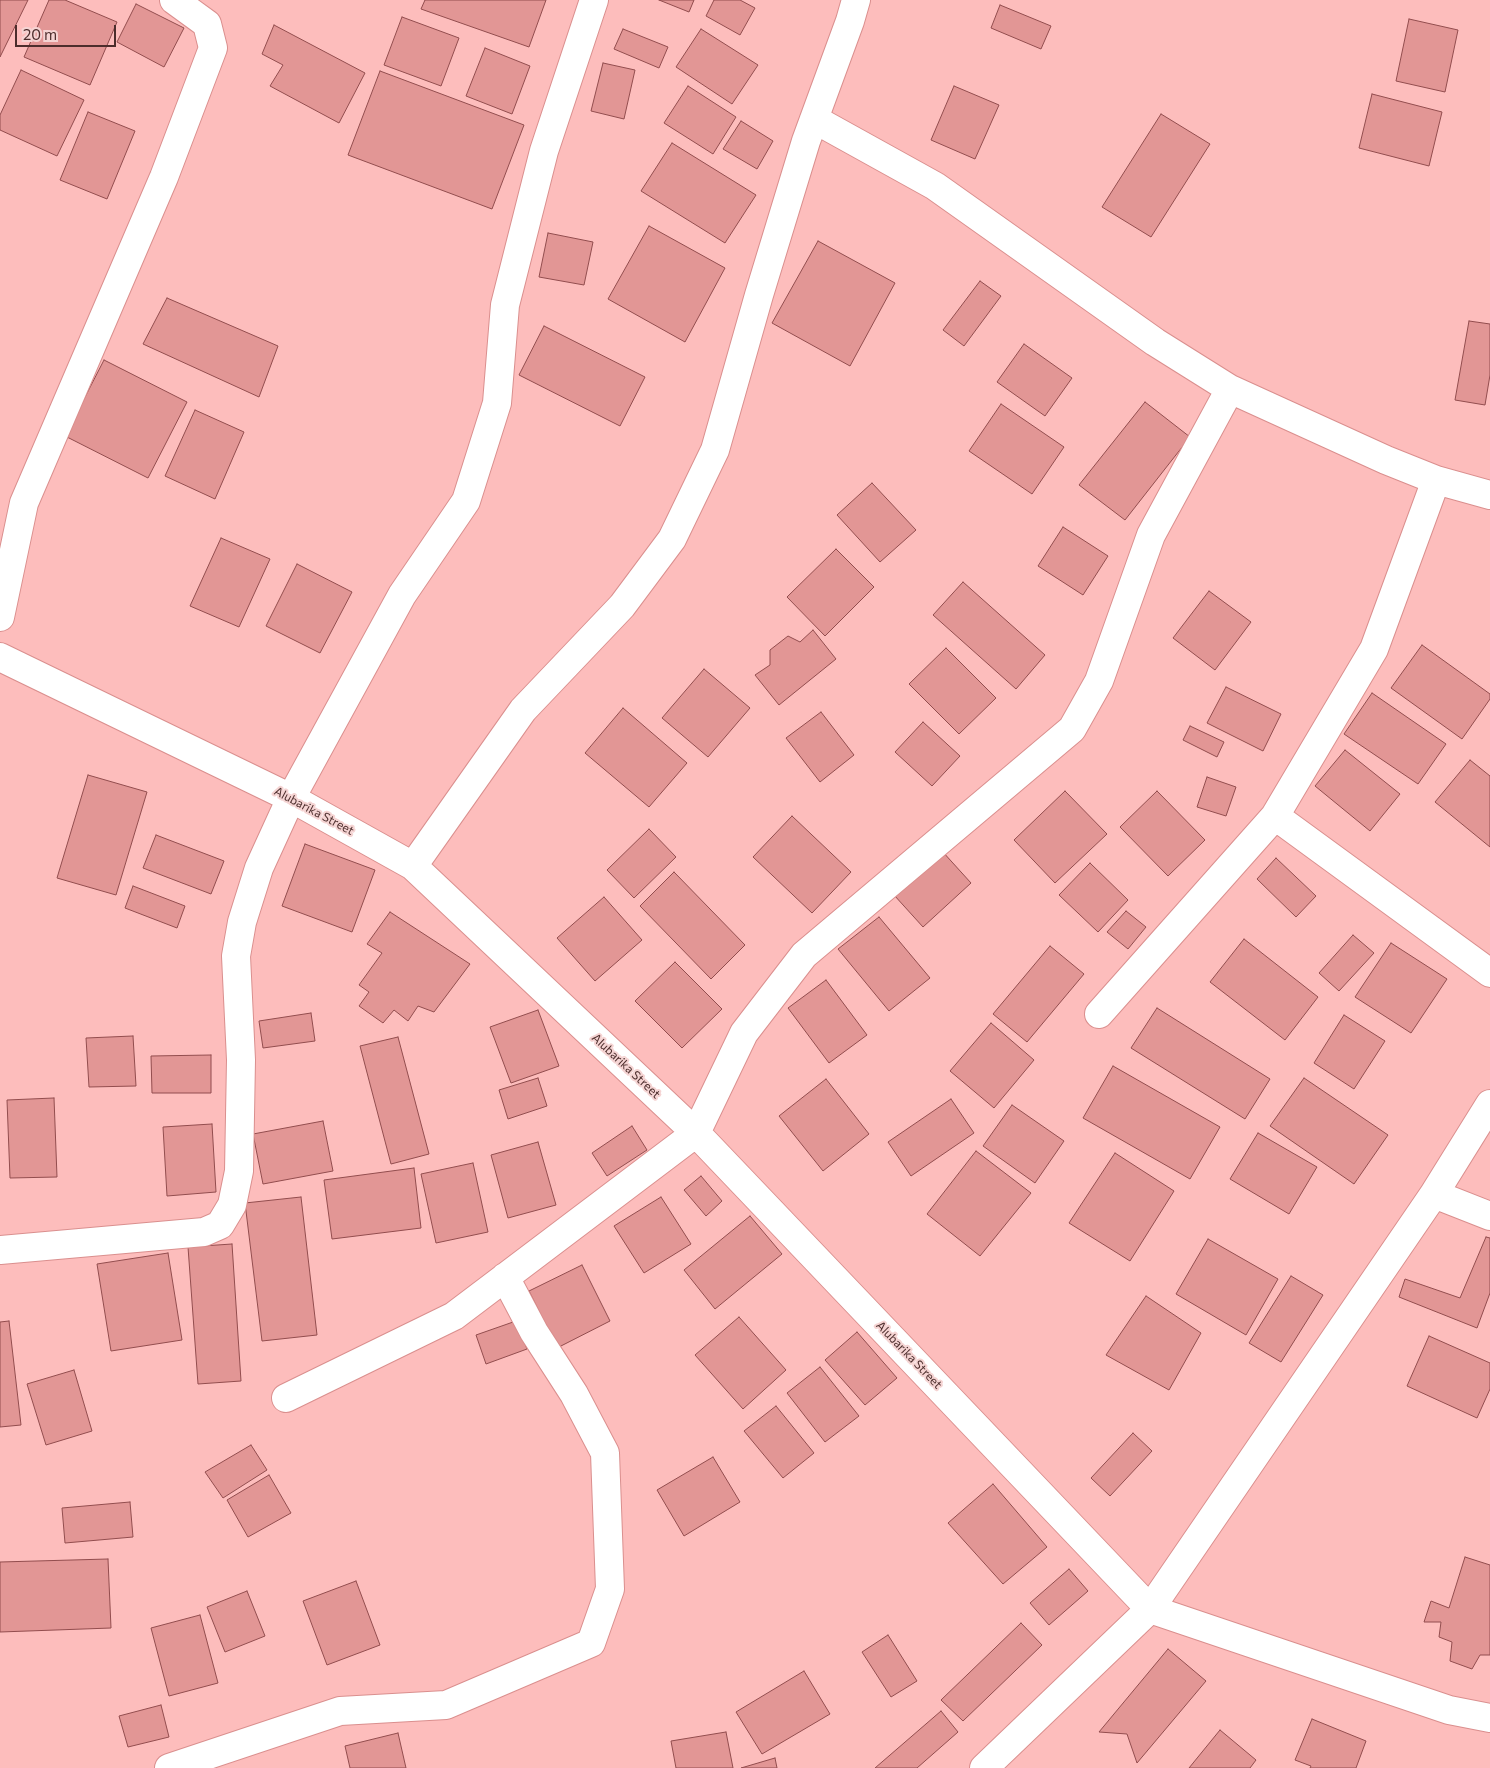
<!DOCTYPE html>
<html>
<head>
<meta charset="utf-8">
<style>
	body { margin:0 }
	#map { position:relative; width:1490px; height:1768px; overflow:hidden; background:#fdbdbc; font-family:Commissioner,sans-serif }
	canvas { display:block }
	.scale { position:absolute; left:15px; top:25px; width:101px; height:22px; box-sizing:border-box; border:2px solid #4c2d2c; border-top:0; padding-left:6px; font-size:15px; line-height:18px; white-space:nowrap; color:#4c2d2c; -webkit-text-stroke:4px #f5d4d3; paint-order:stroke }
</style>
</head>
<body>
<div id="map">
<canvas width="1490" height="1768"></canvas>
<div class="scale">20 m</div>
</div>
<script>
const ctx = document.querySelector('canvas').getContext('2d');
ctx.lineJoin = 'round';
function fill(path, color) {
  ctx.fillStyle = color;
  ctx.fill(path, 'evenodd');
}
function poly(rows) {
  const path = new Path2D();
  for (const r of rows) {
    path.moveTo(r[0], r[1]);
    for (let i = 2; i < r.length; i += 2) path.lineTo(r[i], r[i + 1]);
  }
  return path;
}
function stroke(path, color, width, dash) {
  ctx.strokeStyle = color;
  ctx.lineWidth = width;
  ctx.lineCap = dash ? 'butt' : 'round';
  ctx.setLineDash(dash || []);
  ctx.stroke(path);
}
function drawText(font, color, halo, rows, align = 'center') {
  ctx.font = font + ' Commissioner,sans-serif';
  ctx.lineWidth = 4;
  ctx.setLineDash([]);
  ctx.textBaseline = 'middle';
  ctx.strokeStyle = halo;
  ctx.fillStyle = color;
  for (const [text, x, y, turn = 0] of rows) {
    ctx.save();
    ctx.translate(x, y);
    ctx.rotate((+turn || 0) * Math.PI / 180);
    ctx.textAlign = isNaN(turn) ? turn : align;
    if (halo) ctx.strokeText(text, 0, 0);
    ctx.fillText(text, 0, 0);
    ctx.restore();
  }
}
const building = poly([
	[0,0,28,0,0,57,0,0],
	[49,0,65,0,117,22,90,85,24,57,49,0],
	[425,0,546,0,529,47,421,9,425,0],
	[659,0,694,0,689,12,659,0],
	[714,0,740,0,755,8,740,35,706,16,714,0],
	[136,4,184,28,164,67,117,42,136,4],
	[1000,5,1051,26,1041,49,991,28,1000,5],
	[402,17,459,38,441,86,384,65,402,17],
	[1409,19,1458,30,1445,92,1396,81,1409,19],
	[274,25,365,73,339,123,270,86,283,65,262,54,274,25],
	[623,29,668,47,659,68,614,49,623,29],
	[701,29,758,65,732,104,676,67,701,29],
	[485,48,530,66,512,114,466,96,485,48],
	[603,63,635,70,624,119,591,111,603,63],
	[21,70,84,100,57,156,0,130,0,115,21,70],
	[380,71,524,125,492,209,348,155,380,71],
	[688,86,736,117,713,154,664,123,688,86],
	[954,86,999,105,975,159,931,140,954,86],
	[1372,94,1442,112,1429,166,1359,148,1372,94],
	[88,112,135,131,107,199,60,180,88,112],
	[1161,114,1210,144,1151,237,1102,207,1161,114],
	[741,121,773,141,757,169,723,149,741,121],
	[672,143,756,195,725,243,641,191,672,143],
	[649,226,725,268,685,342,608,299,649,226],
	[548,233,593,242,584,285,539,277,548,233],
	[818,241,895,283,850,366,772,323,818,241],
	[980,281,1001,296,964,346,943,330,980,281],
	[167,298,278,346,259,397,143,344,167,298],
	[1469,321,1490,324,1490,375,1485,405,1455,400,1469,321],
	[544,326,645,377,620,426,519,375,544,326],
	[1024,344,1072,378,1045,416,997,382,1024,344],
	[104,360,187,402,148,478,65,436,104,360],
	[1145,402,1190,437,1125,520,1079,485,1145,402],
	[1001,404,1064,447,1032,494,969,451,1001,404],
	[195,410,244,432,215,499,165,476,195,410],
	[872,483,916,530,880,562,837,515,872,483],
	[1063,527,1108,556,1083,595,1038,566,1063,527],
	[221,538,270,559,239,627,190,606,221,538],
	[836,549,874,587,825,636,787,597,836,549],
	[297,564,352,592,320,653,266,626,297,564],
	[963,582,1045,655,1016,689,933,615,963,582],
	[1209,591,1251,622,1215,670,1173,638,1209,591],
	[813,630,836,659,779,705,755,675,770,665,770,650,788,636,800,642,813,630],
	[1422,645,1490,694,1490,699,1462,739,1391,688,1422,645],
	[946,648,996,698,959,734,909,684,946,648],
	[704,669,750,708,708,757,662,718,704,669],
	[1226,687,1281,714,1263,751,1207,723,1226,687],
	[1372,693,1446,744,1418,784,1344,734,1372,693],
	[623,708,687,763,649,807,585,753,623,708],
	[821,712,854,755,820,782,786,738,821,712],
	[923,722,960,756,932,786,895,752,923,722],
	[1190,726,1224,742,1217,757,1183,740,1190,726],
	[1345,750,1400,794,1370,831,1315,786,1345,750],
	[1470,760,1490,776,1490,847,1435,802,1470,760],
	[88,775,147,792,116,895,57,878,88,775],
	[1207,777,1236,787,1226,816,1197,807,1207,777],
	[1065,791,1107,834,1055,883,1014,840,1065,791],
	[1157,791,1205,840,1168,876,1120,827,1157,791],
	[792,816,851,872,812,913,753,857,792,816],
	[649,829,676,857,634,898,607,870,649,829],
	[156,835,224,861,211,894,143,868,156,835],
	[305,844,375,870,352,932,282,906,305,844],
	[942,851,971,883,923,927,894,895,942,851],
	[1276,858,1316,896,1296,917,1257,879,1276,858],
	[1090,863,1128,900,1098,932,1059,895,1090,863],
	[674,872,745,945,711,979,640,906,674,872],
	[133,886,185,906,177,928,125,908,133,886],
	[604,897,642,940,595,981,557,938,604,897],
	[1126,911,1146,927,1128,949,1107,932,1126,911],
	[390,912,470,964,434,1012,418,1006,408,1021,394,1010,383,1023,359,1006,369,992,359,985,382,953,367,944,390,912],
	[879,917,930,978,889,1011,838,949,879,917],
	[1353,935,1374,953,1339,991,1319,973,1353,935],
	[1244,939,1318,997,1285,1040,1210,982,1244,939],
	[1391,943,1447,979,1411,1033,1355,997,1391,943],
	[1050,946,1084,974,1027,1042,993,1014,1050,946],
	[675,962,722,1009,682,1048,635,1001,675,962],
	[826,980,867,1035,829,1063,788,1008,826,980],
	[1157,1008,1270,1079,1245,1119,1131,1048,1157,1008],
	[538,1010,559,1066,511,1083,490,1027,538,1010],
	[311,1013,315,1041,263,1048,259,1021,311,1013],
	[1344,1015,1385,1041,1354,1089,1314,1063,1344,1015],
	[991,1023,1034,1060,994,1108,950,1071,991,1023],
	[133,1036,136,1086,89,1087,86,1038,133,1036],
	[398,1037,429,1154,391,1164,360,1046,398,1037],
	[211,1055,211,1093,152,1093,151,1056,211,1055],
	[1113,1066,1220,1127,1190,1179,1083,1118,1113,1066],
	[538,1078,547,1106,508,1119,499,1090,538,1078],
	[1304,1078,1388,1135,1354,1184,1270,1126,1304,1078],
	[826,1079,869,1134,823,1171,779,1116,826,1079],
	[54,1098,57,1177,10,1178,7,1100,54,1098],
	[951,1099,974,1133,911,1176,888,1142,951,1099],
	[1012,1105,1064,1141,1035,1183,983,1146,1012,1105],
	[323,1121,333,1171,263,1184,253,1134,323,1121],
	[212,1124,216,1192,167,1196,163,1127,212,1124],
	[632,1126,647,1150,607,1176,592,1153,632,1126],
	[1258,1133,1317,1167,1289,1214,1230,1179,1258,1133],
	[538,1142,556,1205,508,1218,491,1155,538,1142],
	[976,1151,1031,1193,980,1256,927,1214,976,1151],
	[1115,1153,1174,1191,1130,1261,1069,1223,1115,1153],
	[473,1163,488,1232,436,1243,421,1174,473,1163],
	[414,1168,421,1228,332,1239,324,1180,414,1168],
	[701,1176,722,1201,706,1216,684,1190,701,1176],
	[301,1197,317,1335,262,1341,245,1203,301,1197],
	[661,1197,691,1244,644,1273,614,1226,661,1197],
	[750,1216,782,1254,715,1309,684,1270,750,1216],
	[1486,1237,1490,1238,1490,1293,1477,1328,1399,1297,1405,1279,1460,1298,1486,1237],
	[1208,1239,1278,1279,1246,1335,1176,1294,1208,1239],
	[232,1244,241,1381,198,1384,188,1247,232,1244],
	[168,1253,182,1340,111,1351,97,1264,168,1253],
	[582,1265,610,1321,557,1348,529,1291,582,1265],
	[1291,1276,1323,1295,1281,1362,1249,1343,1291,1276],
	[1146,1296,1201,1333,1169,1390,1106,1355,1146,1296],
	[739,1317,786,1370,743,1409,695,1355,739,1317],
	[9,1321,21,1425,0,1427,0,1322,9,1321],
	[516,1321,527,1349,486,1364,476,1335,516,1321],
	[857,1332,897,1378,865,1405,825,1360,857,1332],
	[1429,1336,1490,1363,1490,1389,1477,1418,1407,1386,1429,1336],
	[820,1367,859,1416,825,1442,787,1393,820,1367],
	[74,1370,92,1431,46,1445,27,1384,74,1370],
	[776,1406,814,1453,783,1478,744,1431,776,1406],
	[1133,1433,1152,1451,1110,1496,1091,1478,1133,1433],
	[251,1445,267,1470,223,1498,205,1472,251,1445],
	[713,1457,740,1502,684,1536,657,1490,713,1457],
	[269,1475,291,1513,248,1537,227,1500,269,1475],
	[993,1484,1047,1547,1003,1584,948,1523,993,1484],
	[130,1502,133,1537,65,1543,62,1508,130,1502],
	[1465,1557,1490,1565,1490,1655,1480,1655,1472,1669,1450,1661,1452,1642,1439,1637,1441,1622,1424,1622,1431,1601,1449,1608,1465,1557],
	[108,1559,111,1628,0,1632,0,1562,108,1559],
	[1069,1569,1088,1591,1049,1625,1030,1603,1069,1569],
	[356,1581,380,1645,327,1665,303,1601,356,1581],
	[247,1591,265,1636,225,1652,207,1607,247,1591],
	[200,1615,218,1683,169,1696,151,1628,200,1615],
	[1021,1623,1042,1645,963,1721,941,1700,1021,1623],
	[888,1635,917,1681,891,1697,862,1652,888,1635],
	[1168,1649,1206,1681,1137,1763,1127,1734,1099,1732,1168,1649],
	[804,1671,830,1714,762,1754,736,1712,804,1671],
	[161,1705,169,1737,128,1747,119,1716,161,1705],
	[941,1711,958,1732,917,1768,875,1768,941,1711],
	[1312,1719,1366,1741,1356,1768,1310,1768,1311,1766,1295,1760,1312,1719],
	[1220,1730,1256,1760,1250,1768,1189,1768,1220,1730],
	[726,1732,733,1768,676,1768,671,1741,726,1732],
	[398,1733,406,1768,350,1768,345,1746,398,1733],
	[775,1758,777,1768,741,1768,775,1758]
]);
fill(building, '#e29695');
stroke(building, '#924d4e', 1);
const minor = poly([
	[814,119,935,186,1155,342,1230,389,1386,460,1436,480,1490,495],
	[0,617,24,503,164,177,213,48,207,24,174,0],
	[0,657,291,798,413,866,696,1133,1150,1609,1449,1710,1490,1718],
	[1275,816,1490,973],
	[413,866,523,710,622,606,672,539,715,450,759,295,806,141,850,21,856,0],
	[1099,1014,1275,816,1374,649,1436,480],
	[1434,1194,1490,1216],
	[0,1250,204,1232,220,1225,232,1205,239,1171,241,1060,236,956,242,922,259,868,291,798,402,595,466,501,497,403,505,305,544,151,594,0],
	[286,1398,454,1316,696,1133,744,1033,804,955,1072,729,1099,681,1151,535,1230,389],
	[169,1768,340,1711,446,1705,591,1643,610,1589,605,1453,574,1394,534,1332,505,1277],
	[984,1768,1150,1609,1434,1194,1490,1104]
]);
stroke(minor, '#da8f8e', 30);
stroke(minor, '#fff', 28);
drawText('12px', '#4c2d2c', '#f5d4d3', [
	["Alubarika Street",314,811,28],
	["Alubarika Street",626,1066,43],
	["Alubarika Street",909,1355,46]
]);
</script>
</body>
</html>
